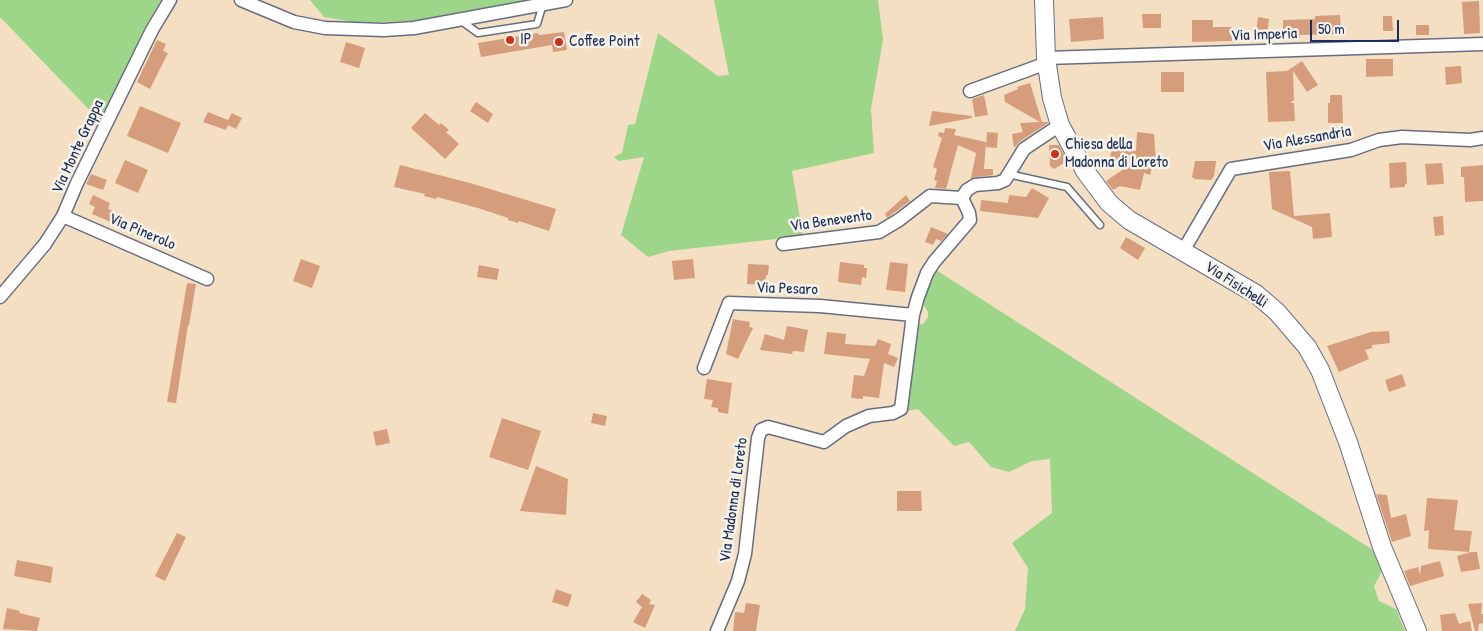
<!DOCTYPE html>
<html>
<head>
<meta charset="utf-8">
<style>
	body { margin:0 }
	#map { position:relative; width:1483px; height:631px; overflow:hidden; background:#f4dfc2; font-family:"Patrick Hand",sans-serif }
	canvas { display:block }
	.scale { position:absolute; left:1310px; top:20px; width:89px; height:22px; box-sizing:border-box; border:2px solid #1b2f5e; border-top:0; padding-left:6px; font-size:15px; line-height:18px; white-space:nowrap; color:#1b2f5e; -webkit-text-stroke:4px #f7f3e8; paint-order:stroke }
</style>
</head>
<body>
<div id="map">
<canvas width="1483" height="631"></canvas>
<div class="scale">50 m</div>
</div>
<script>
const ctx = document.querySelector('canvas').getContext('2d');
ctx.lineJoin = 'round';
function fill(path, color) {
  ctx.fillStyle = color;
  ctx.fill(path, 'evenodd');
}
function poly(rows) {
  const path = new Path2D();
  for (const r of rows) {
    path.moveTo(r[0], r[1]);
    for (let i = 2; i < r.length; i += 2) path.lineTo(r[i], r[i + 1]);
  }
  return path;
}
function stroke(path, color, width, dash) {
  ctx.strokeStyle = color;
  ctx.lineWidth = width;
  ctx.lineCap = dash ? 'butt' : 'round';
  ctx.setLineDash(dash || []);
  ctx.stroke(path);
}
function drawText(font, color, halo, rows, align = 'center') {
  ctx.font = font + ' "Patrick Hand",sans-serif';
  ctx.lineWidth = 5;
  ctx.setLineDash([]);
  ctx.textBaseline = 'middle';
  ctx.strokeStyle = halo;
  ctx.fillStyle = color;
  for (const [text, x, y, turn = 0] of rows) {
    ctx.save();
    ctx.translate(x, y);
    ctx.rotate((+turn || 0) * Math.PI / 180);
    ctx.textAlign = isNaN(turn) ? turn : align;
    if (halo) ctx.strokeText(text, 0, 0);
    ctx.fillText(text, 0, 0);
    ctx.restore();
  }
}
fill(poly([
	[0,0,161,0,145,27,101,122,0,17],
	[310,0,530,0,413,21,383,22,352,22,324,17],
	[714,0,878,0,883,40,871,109,874,153,792,171,803,236,669,251,648,257,621,235,644,157,619,161,614,157,622,153,628,125,635,124,658,33,718,76,729,75],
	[933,268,1376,552,1382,571,1374,586,1379,601,1396,609,1405,631,1015,631,1025,609,1028,568,1012,543,1052,513,1050,459,1032,461,1009,472,991,467,969,442,954,446,918,409,906,411,916,325,923,324,928,317,928,312,922,302]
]), '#9ed689');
fill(poly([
	[1479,1,1480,33,1464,34,1462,2],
	[1142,14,1161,14,1161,28,1143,28],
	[1340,15,1341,34,1300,35,1300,38,1283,38,1283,20,1315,19,1315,16],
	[1383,16,1392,16,1393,31,1383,31],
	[1103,17,1104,39,1071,42,1069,19],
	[1258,17,1269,19,1267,34,1256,32],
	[1192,20,1213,20,1213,27,1232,27,1232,41,1192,42],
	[1416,25,1429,25,1429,35,1416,35],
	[564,32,567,50,553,52,552,45,481,57,478,43,538,33,539,35],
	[157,40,166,44,163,51,168,53,150,89,137,82],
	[346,42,365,48,359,68,340,62],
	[1366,59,1393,59,1393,76,1366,77],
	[1302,61,1318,85,1307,92,1293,71,1294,100,1290,103,1294,103,1295,121,1268,122,1266,72,1287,71],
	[1461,66,1462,83,1446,85,1445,67],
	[1161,72,1184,72,1184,92,1161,92],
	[1030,83,1042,122,1048,122,1048,123,1019,142,1014,148,1012,134,1023,132,1020,123,1040,122,1005,102,1004,95,1018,89,1017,87],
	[984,95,988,115,975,117,972,99],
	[1330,95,1342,95,1343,123,1328,123,1328,103,1330,103],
	[476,102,493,114,488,123,470,111],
	[140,106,181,123,168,153,127,136],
	[932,111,972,116,972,118,929,126],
	[208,112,228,120,232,113,242,118,236,129,228,125,226,130,203,122],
	[425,113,439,125,441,123,449,130,446,132,459,144,445,159,411,128],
	[945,128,956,129,954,135,986,142,984,169,993,169,993,175,971,178,976,153,958,145,946,189,935,188,937,181,934,180,937,169,933,167,942,138,938,136,939,132,944,133],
	[987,132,998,133,997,148,986,147],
	[1137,132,1154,134,1156,162,1154,161,1150,175,1144,173,1140,190,1120,186,1113,190,1106,181,1131,164,1109,161,1112,149,1136,151],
	[1049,145,1059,145,1069,163,1064,163,1054,169,1050,166],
	[125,160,148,170,138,193,115,183],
	[1195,161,1216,161,1214,176,1211,180,1195,179,1192,177],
	[1406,162,1407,184,1405,184,1405,187,1390,188,1389,163],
	[1442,163,1444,184,1427,185,1425,164],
	[400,165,470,183,556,209,549,231,519,221,518,223,508,220,508,218,478,208,437,197,436,199,424,196,425,194,394,187],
	[1483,165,1483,201,1465,202,1464,177,1461,177,1461,167],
	[1290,171,1294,216,1330,213,1332,237,1313,239,1312,227,1272,209,1269,172],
	[91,174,107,180,103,190,86,184],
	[1032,188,1049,198,1038,218,980,211,981,200,1008,203,1009,195,1026,197],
	[93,195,110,203,108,209,116,212,111,222,92,214,95,207,89,204],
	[906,195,910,201,887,218,885,214],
	[1443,216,1444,235,1435,236,1433,217],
	[931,227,948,234,941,241,936,239,933,245,925,242],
	[1126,237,1145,248,1138,260,1120,248],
	[301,259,320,266,312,288,293,281],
	[693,259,695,278,674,280,672,261],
	[840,262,864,265,864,268,867,268,866,278,862,277,861,285,838,282],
	[890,262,908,264,905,292,886,290],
	[748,264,769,265,768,275,766,275,765,285,747,284],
	[479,265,499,269,497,280,477,277],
	[187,283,196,284,189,325,188,325,176,403,167,402],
	[733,319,750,322,749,327,753,328,738,359,726,354],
	[787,326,808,330,804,352,793,351,792,354,760,350,765,334,784,340],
	[1389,331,1390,343,1372,345,1372,348,1365,350,1369,359,1339,372,1327,346,1371,332],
	[827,332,846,334,845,344,875,346,878,339,891,344,888,354,898,358,894,367,884,363,879,398,863,396,863,399,851,398,854,375,864,376,870,359,824,354],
	[1402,374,1406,386,1389,392,1385,380],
	[707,379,732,383,728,414,718,412,718,408,711,407,713,400,704,399],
	[593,413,607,416,605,426,591,423],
	[502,418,541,431,528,470,489,457],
	[387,429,390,443,376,446,373,432],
	[536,466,568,479,566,515,520,511],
	[897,491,921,491,922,511,897,511],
	[1376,494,1387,495,1391,518,1406,514,1411,536,1392,542],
	[1427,498,1458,500,1454,530,1472,531,1469,552,1428,549,1429,530,1424,531],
	[177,533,186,537,165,581,155,576],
	[1471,552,1477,552,1480,569,1461,572,1457,556],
	[17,560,53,567,51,583,14,576],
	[1440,561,1444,576,1410,586,1404,571,1418,567,1420,575,1421,566],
	[556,589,572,595,568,607,552,602],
	[642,594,651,600,649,604,655,605,645,628,633,622,642,607,636,602],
	[746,603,760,605,756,631,733,631,735,612,744,613],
	[1482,603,1481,614,1483,614,1483,623,1479,624,1478,631,1475,631,1468,604],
	[7,608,20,611,19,613,40,618,37,631,3,629],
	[1455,613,1459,624,1470,621,1472,631,1442,631,1440,615]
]), '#d69d7d');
const lane = poly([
	[460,20,478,33,537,24,543,4],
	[1008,174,1067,187,1100,225]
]);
const street = poly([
	[241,0,294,22,325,28,384,30,414,28,566,0],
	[1046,58,1483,44],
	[970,91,1047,63],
	[63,216,207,279],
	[783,244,879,232,899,220,930,196,962,198],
	[1183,251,1231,169,1351,150,1379,140,1402,137,1470,140,1483,138],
	[0,297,45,244,63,216,77,183,152,30,170,0],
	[704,368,729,303,820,306,913,315],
	[717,631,738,581,745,554,758,438,761,430,768,427,824,442,846,426,869,416,893,413,901,409,913,315,918,297,927,273,934,262,970,220,969,213,962,198,967,190,975,185,998,183,1005,180,1024,149,1060,125]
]);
const secondary = poly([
	[1044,0,1046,58,1052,98,1060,125,1085,171,1109,203,1129,220,1256,294,1277,312,1307,347,1320,370,1348,442,1382,547,1417,631]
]);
stroke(lane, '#676d81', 9);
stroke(street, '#676d81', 15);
stroke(secondary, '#676d81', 20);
stroke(lane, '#fff', 6);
stroke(street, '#fff', 12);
stroke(secondary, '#fff', 18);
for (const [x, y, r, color] of [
	[510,40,5,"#c8321e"],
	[559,42,5,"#c8321e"],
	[1055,154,5,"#c8321e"]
]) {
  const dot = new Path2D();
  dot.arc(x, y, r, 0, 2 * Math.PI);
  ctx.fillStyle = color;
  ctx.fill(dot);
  stroke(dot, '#f7f3e8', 2);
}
drawText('16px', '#1b2f5e', '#f7f3e8', [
	["Via Imperia",1264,35,-2],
	["Via Alessandria",1307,139,-10],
	["Via Monte Grappa",78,147,-65],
	["Via Benevento",831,221,-8],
	["Via Pinerolo",142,232,23],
	["Via Fisichelli",1236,285,33],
	["Via Pesaro",787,289,2],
	["Via Madonna di Loreto",734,500,-82]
]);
drawText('16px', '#1b2f5e', '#f7f3e8', [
	["IP",520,40],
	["Coffee Point",569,42],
	["Chiesa della",1065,145],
	["Madonna di Loreto",1065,163]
], 'left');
</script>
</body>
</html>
